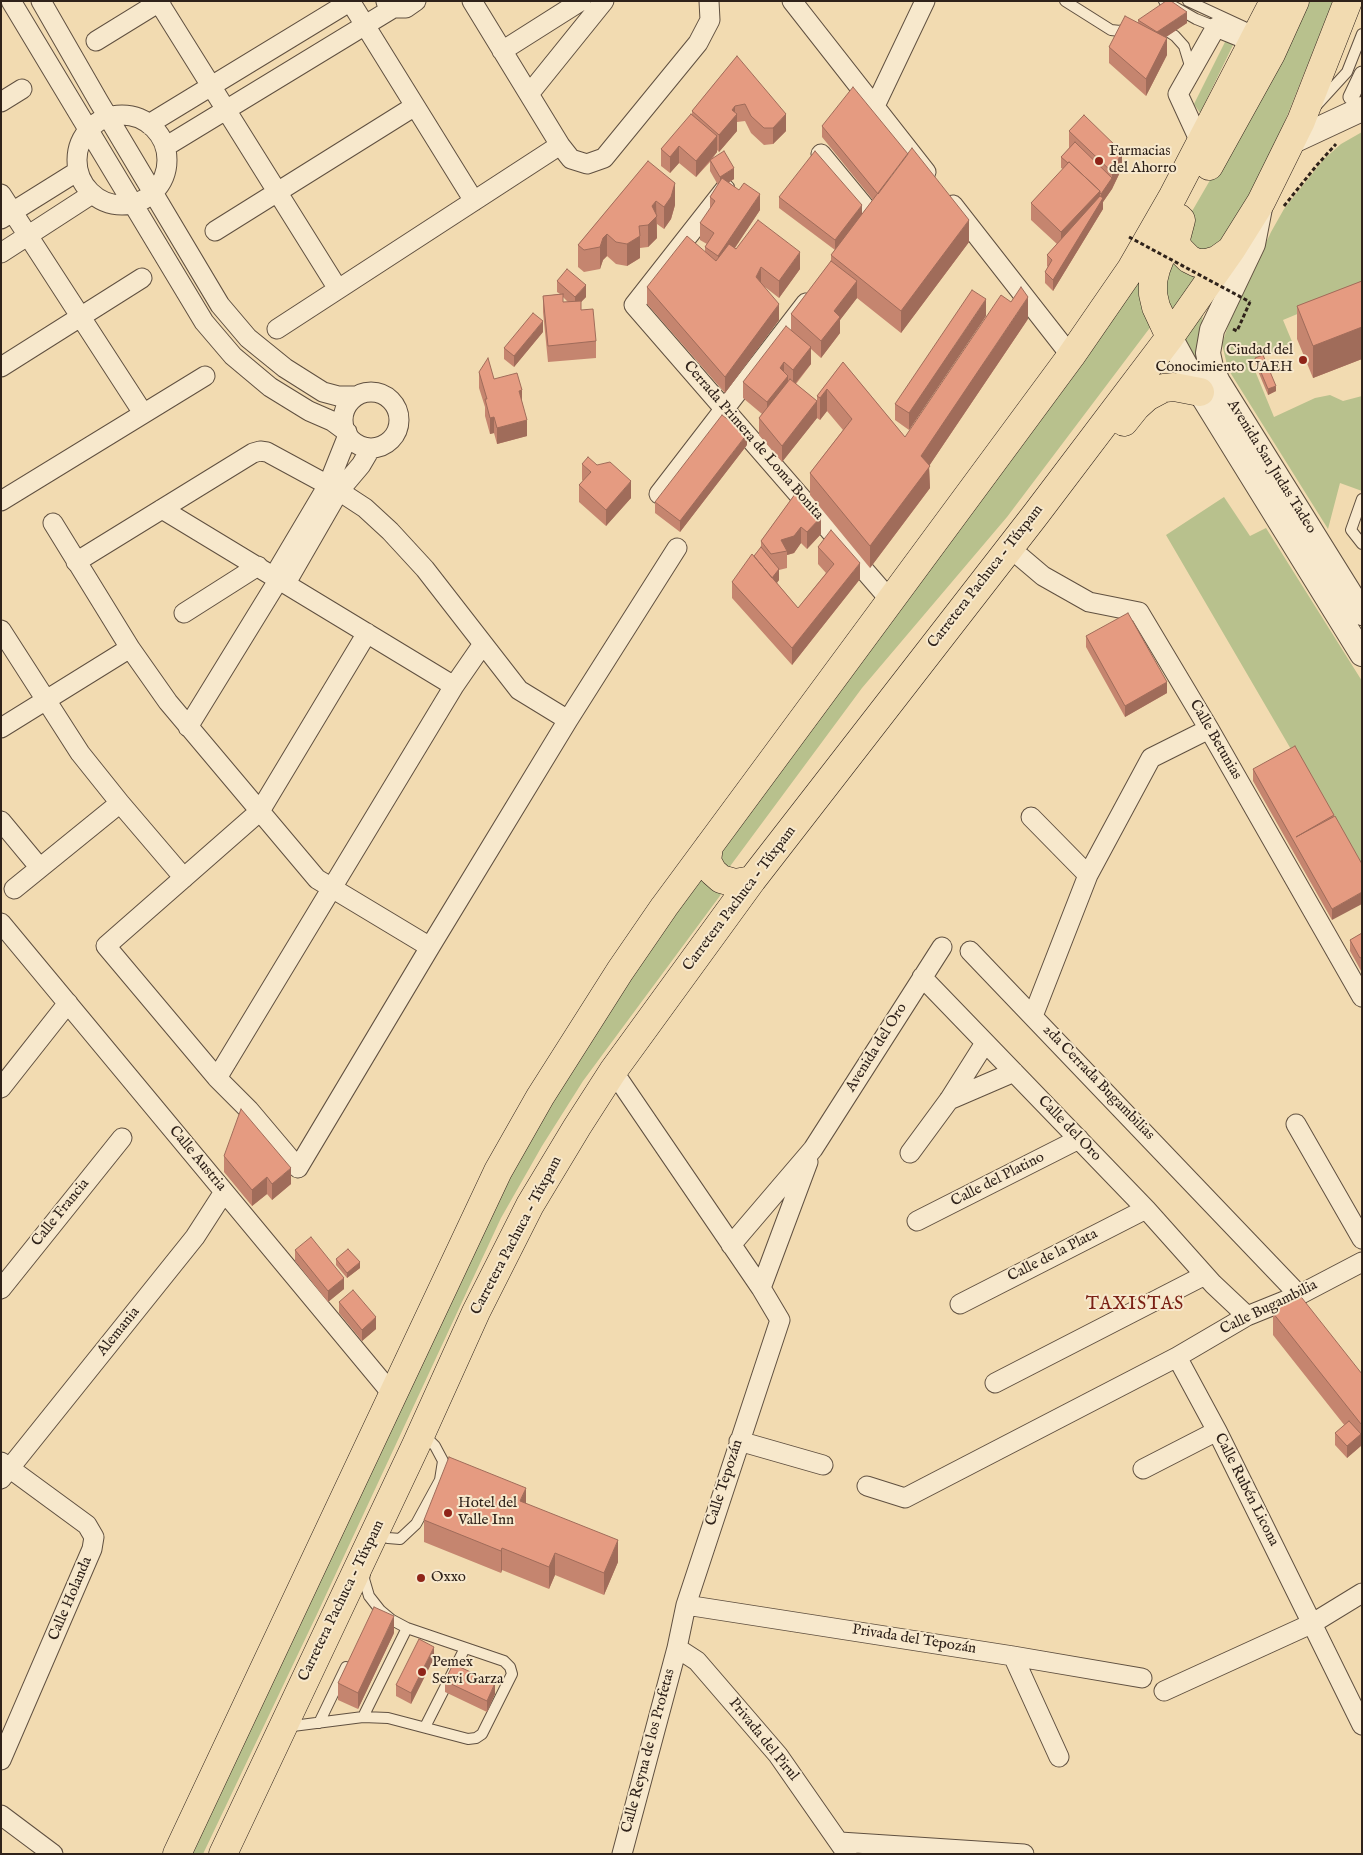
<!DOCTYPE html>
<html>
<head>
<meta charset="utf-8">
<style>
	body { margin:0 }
	#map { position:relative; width:1363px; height:1855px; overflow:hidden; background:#f2dbb1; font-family:"IM FELL English",serif }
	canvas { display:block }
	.frame { position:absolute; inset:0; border:2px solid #2f221a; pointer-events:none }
</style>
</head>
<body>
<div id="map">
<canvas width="1363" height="1855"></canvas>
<div class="frame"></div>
</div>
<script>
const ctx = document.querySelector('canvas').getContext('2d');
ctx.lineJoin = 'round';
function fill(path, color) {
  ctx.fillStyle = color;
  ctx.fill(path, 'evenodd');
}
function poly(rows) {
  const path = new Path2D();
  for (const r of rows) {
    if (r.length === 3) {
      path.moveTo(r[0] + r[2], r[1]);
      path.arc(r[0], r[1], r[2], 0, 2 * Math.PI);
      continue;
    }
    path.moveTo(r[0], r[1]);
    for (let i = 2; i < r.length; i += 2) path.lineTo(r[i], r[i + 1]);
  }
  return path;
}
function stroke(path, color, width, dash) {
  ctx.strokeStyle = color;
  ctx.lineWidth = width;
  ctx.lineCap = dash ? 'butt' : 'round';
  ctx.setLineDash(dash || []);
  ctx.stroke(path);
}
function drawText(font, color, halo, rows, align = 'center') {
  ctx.font = font + ' "IM FELL English",serif';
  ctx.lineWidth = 4;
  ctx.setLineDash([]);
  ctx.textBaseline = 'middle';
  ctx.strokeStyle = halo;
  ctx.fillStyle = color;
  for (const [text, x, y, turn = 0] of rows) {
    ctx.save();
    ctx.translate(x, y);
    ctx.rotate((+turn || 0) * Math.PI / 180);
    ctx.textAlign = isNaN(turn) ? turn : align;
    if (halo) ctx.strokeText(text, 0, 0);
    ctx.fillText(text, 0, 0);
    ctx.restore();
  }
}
fill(poly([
	[1302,1,1333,1,1279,136,1257,182,1219,246,1199,254,1186,241,1191,213,1264,87],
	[1227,38,1234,43,1200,113,1194,104],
	[1362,132,1362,287,1283,320,1293,344,1251,361,1274,417,1315,398,1330,395,1343,401,1362,396,1362,491,1340,483,1328,529,1228,369,1222,344,1230,320,1271,232,1284,209,1324,159,1341,144],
	[1171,254,1201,273,1168,317,1165,308,1165,267],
	[1140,270,1139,285,1141,302,1145,315,1152,325,1007,517,862,688,728,869,718,867,722,847],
	[1203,311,1199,354,1206,375,1180,339],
	[1224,497,1250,536,1266,528,1362,681,1362,871,1166,535],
	[697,869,725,889,583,1081,542,1146,501,1218,318,1612,203,1854,182,1854,487,1208]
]), '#b8c18d');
const service = poly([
	[1065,1,1111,30,1120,31,1130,27],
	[1164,1,1196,19,1216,27],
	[1188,1,1255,32],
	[1160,26,1175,36,1184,46,1191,69],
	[1316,106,1347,72,1362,34],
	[1362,499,1351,530,1362,544],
	[375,1534,388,1538,400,1539,416,1524,440,1480,443,1461,435,1446,423,1434],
	[363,1717,388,1718,468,1739,476,1738,482,1734,512,1674,510,1667,504,1661,407,1628],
	[319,1723,346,1667],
	[285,1727,363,1717,407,1628,392,1620,380,1610,369,1596,364,1579,365,1573],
	[425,1727,465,1648]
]);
const pedestrian = poly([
	[1351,97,1362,74]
]);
const minor = poly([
	[11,1,204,322,233,356,270,387,309,411,332,421,347,432],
	[41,1,99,102,220,305,248,338,285,368,323,392,338,396,356,396],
	[158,1,338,289],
	[350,1,474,201],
	[472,1,560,145,571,159,587,164,604,158,698,43,710,20,709,1],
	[792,1,926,172],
	[386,2,392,7,399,8,406,8,416,1],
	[96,41,161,1],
	[502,51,581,1],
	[529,94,604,1],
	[1,102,22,89],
	[875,106,925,1],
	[122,160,45],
	[149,124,351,1],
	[1201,144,1178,94,1216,27,1253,42],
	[165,147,395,7],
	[821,154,873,217,864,228],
	[725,189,634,305,891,601],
	[1,194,143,413],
	[953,205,1071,356],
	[1,219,78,171],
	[215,231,415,106],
	[1,253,92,194],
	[277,329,560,145],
	[1,367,142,278],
	[371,420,28],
	[659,494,806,303],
	[1,501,205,376],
	[162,509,454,686],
	[53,523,130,648,168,702,317,879,430,947],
	[1010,548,1043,576,1089,602,1139,612,1209,729,1362,997],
	[76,562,253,453,260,451,267,452,339,491,365,508,390,531,425,569,519,690,568,720],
	[274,576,328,485,348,435],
	[286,583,339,491,361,465,371,448],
	[184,613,258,566],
	[1,630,80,753,120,803,184,878],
	[367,633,260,811,106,946,217,1078,249,1110,298,1168,430,947,568,720,677,548],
	[188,727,279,579],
	[1,728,130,648],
	[1031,817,1088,875],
	[1,821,40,868],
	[14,889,120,803],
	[1,923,393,1395],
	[970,951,1299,1295],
	[922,977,1146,1209,1213,1284,1247,1316],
	[1033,1016,1088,875,1151,758,1209,729],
	[613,1071,761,1288,780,1320,686,1605,677,1648,622,1854],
	[217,1078,454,686,483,644],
	[1,1088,68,1003],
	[949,1100,1014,1072],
	[1296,1124,1362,1239],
	[910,1153,949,1100,985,1043],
	[917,1221,1079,1139],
	[731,1245,813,1149,942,947],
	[761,1288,808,1162],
	[1,1289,122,1138],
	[960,1304,1146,1209],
	[1177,1357,1217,1431,1362,1725],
	[995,1383,1205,1275],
	[739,1441,823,1465],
	[1,1462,87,1525,94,1537,92,1549,1,1760],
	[1143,1469,1217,1431],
	[1,1479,195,1237,224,1192],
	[867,1486,905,1498,1177,1357,1247,1316,1299,1295,1362,1262],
	[686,1605,1013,1656,1142,1678],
	[677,1648,697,1661,778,1755,847,1854],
	[1013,1656,1059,1757],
	[1164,1691,1313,1623,1362,1593],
	[1,1815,53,1854],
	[840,1842,1024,1854]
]);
const tertiary = poly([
	[1291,142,1362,109],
	[1260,208,1253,244,1212,330,1208,353,1211,367,1218,382,1362,613],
	[1170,337,1200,392,1362,654]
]);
const primary = poly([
	[1209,166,1271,54,1295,1],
	[1181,220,1176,239,1178,248,1189,259,1197,263,1207,263,1217,260,1231,250],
	[1170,337,1156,307,1153,294,1153,281,1156,269,1169,235,1179,218],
	[1124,422,1136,407,1147,397,1164,388,1174,387,1200,392],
	[709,846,707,861,713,872,721,879,735,883,752,880],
	[177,1854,498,1171,540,1097,620,971,664,907,1071,356,1131,269,1173,196,1274,1],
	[223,1854,416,1445,476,1312,530,1205,577,1127,613,1071,752,880,1036,514,1170,337,1231,250,1261,202,1301,121,1348,1]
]);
stroke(service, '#605040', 12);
stroke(pedestrian, '#605040', 17);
stroke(minor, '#605040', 21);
stroke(tertiary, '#605040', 26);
stroke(primary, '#2f221a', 29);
stroke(poly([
	[1284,206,1317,165,1336,144],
	[1233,329,1237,331,1250,302]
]), '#2f221a', 3, [4, 2.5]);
stroke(service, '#f7e8cc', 10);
stroke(pedestrian, '#f7e8cc', 15);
stroke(minor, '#f7e8cc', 19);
stroke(tertiary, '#f7e8cc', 24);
stroke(primary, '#f2dbb1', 28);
stroke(poly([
	[1129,237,1250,302]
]), '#2f221a', 3, [4, 2.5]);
fill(poly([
	[1138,20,1187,23,1166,37,1167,55,1146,96,1109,63,1109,47,1138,23],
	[737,56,786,131,773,144,764,145,751,133,745,121,737,122,737,131,719,152,717,150,717,152,712,159,734,179,729,182,760,210,735,248,800,269,779,298,765,287,779,320,725,393,647,304,647,287,705,251,705,247,707,244,700,240,700,223,710,210,710,197,718,185,710,171,710,162,696,177,679,163,670,173,661,166,661,149,692,114,692,111],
	[822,126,969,242,901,333,857,298,840,320,840,333,821,358,811,349,811,364,796,384,817,401,817,396,843,362,905,437,1028,319,929,466,930,488,870,568,810,495,810,473,843,430,827,411,820,420,817,418,782,462,759,435,759,418,762,414,743,398,743,382,791,330,791,314,831,261,831,255,835,250,779,208,779,197,862,214,873,200,822,137],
	[1069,131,1122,168,1112,189,1103,202,1103,209,1053,291,1045,283,1045,272,1048,267,1047,266,1047,255,1057,244,1031,220,1031,203,1063,169,1061,168,1061,157,1069,148],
	[648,161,675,205,671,219,664,229,657,224,657,238,648,247,640,248,640,258,627,266,616,264,607,256,603,260,600,269,584,272,578,267,578,245],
	[557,281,586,297,581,302,581,310,596,341,596,358,548,362,543,312,543,296,560,294,557,292],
	[563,297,568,302,563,302],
	[1362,281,1362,359,1313,378,1297,339,1297,306],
	[986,316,909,430,895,420,895,404],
	[543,332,514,367,504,359,504,348],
	[1255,358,1276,391,1268,395,1255,364],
	[479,372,494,379,522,402,527,436,497,444,494,433,490,434,485,416,485,407,479,388],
	[747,445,680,532,655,513,655,502],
	[582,464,631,498,606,526,579,502,579,485,583,481,582,480],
	[798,490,821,534,807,549,801,543,794,553,787,555,787,568,779,570,779,580,777,583,798,608,826,573,818,564,818,547,860,579,792,665,732,598,732,582,754,556,761,547,761,541],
	[1086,636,1167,693,1125,717,1086,647],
	[1253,769,1334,815,1332,920,1253,781],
	[1362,933,1362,973,1360,969,1350,951,1350,940],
	[224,1156,291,1184,272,1200,267,1194,252,1206,224,1172],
	[295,1250,344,1289,328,1302,295,1261],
	[336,1259,360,1268,347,1278,336,1265],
	[339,1302,376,1329,362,1341,339,1313],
	[1273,1313,1362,1374,1362,1445,1347,1458,1335,1445,1335,1433,1345,1426,1273,1335],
	[526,1503,618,1562,604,1595,555,1575,549,1589,502,1570,501,1573,424,1542,424,1520],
	[394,1633,358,1709,338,1700,338,1683],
	[434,1658,411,1704,396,1696,396,1685],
	[445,1681,495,1694,487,1712,445,1692]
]), '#c5856f');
fill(poly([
	[1187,12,1187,23,1157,43,1157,32],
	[1167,38,1167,55,1146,96,1146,79],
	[735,106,735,117,737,114,737,131,719,152,719,135,732,110],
	[786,114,786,131,773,144,773,128],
	[717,136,717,152,696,177,696,161],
	[679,146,679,163,670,173,670,157],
	[1122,152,1122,168,1112,189,1103,202,1103,209,1053,291,1053,280,1061,248,1061,232,1100,191,1100,204,1101,201,1101,194,1112,178,1112,172],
	[734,168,734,179,720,188,720,177],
	[675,183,675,205,671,219,664,229,664,207],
	[760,194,760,210,718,273,718,256],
	[656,201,657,238,648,247,648,225,652,206],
	[862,205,862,217,835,251,835,240],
	[969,220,969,242,901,333,901,311],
	[607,234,607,256,603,260,600,269,600,247,603,238],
	[640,236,640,258,627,266,627,244],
	[800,252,800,269,779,298,779,281],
	[761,267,761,284,756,277],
	[857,281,857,298,840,320,840,333,821,358,821,341,834,311],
	[586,285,586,297,575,308,575,297],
	[1028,297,1028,319,929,466,930,488,870,568,870,546,921,456],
	[986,299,986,316,909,430,909,413],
	[779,304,779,320,725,393,725,377],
	[543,321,543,332,514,367,514,356],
	[1362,327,1362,359,1313,378,1313,346],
	[811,347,811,364,793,386,793,370],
	[784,362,784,379,780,368],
	[788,376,788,392,767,418,767,402],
	[1276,386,1276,391,1268,395,1268,389],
	[827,389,827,411,820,420,820,398],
	[522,390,522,406,519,391],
	[817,401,817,418,782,462,782,446],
	[494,417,494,433,490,434,490,418],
	[527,420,527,436,497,444,497,428],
	[747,434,747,445,680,532,680,521],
	[631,481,631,498,606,526,606,510],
	[821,517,821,534,807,549,807,532],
	[801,527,801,543,794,553,787,555,787,551,781,540],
	[860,563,860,579,792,665,792,648],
	[779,569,779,580,770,592,770,580],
	[1167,682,1167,693,1125,717,1125,706],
	[1362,892,1362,904,1332,920,1332,909],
	[291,1168,291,1184,272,1200,272,1184],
	[267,1177,267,1194,252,1206,252,1190],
	[360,1262,360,1268,347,1278,347,1273],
	[344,1278,344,1289,328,1302,328,1291],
	[376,1317,376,1329,362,1341,362,1330],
	[1362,1423,1362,1445,1347,1458,1347,1446,1361,1434,1361,1424],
	[526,1488,526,1510,520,1501],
	[618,1540,618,1562,604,1595,604,1573],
	[502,1548,502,1570,501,1573,501,1551],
	[555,1553,555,1575,549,1589,549,1567],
	[394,1616,394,1633,358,1709,358,1693],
	[434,1647,434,1658,411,1704,411,1693],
	[495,1683,495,1694,487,1712,487,1701]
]), '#a06c5a');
const building = poly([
	[1166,1,1171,1,1187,12,1157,32,1138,20,1166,1],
	[1125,16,1167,38,1146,79,1109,47,1125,16],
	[737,56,786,114,773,128,764,128,751,116,745,104,735,106,732,110,737,114,719,135,692,111,737,56],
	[853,87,908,154,878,194,822,126,853,87],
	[691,114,717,136,696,161,679,146,670,157,661,149,691,114],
	[1084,115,1122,152,1112,172,1069,131,1084,115],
	[1075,142,1112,178,1101,194,1100,193,1100,191,1069,162,1068,163,1061,157,1075,142],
	[912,148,969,220,901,311,831,255,912,148],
	[724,151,734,168,720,177,710,160,724,151],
	[815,151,862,205,835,240,779,197,815,151],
	[648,161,675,183,671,197,664,207,656,201,652,206,657,216,648,225,639,226,640,236,627,244,616,242,607,234,603,238,600,247,584,250,578,245,648,161],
	[1069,162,1100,191,1061,232,1031,203,1069,162],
	[722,178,739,190,744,183,760,194,718,256,705,247,714,233,700,223,715,201,710,197,722,178],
	[1100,196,1103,198,1053,280,1045,272,1052,260,1047,255,1100,196],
	[758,220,800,252,779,281,761,267,756,277,779,304,725,377,647,287,687,236,716,261,729,244,736,249,758,220],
	[831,261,857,281,834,311,840,317,821,341,791,314,831,261],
	[567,269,586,285,575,297,557,281,567,269],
	[1362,281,1362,327,1313,346,1297,306,1362,281],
	[1021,287,1028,297,921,456,930,466,870,546,810,473,852,419,827,389,820,398,817,396,843,362,905,437,1001,295,1011,302,1021,287],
	[972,290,986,299,909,413,895,404,972,290],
	[563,294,563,302,581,301,581,310,593,309,596,341,548,346,543,296,563,294],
	[533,313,543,321,514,356,504,348,533,313],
	[786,326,811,347,793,370,784,362,780,368,788,376,767,402,743,382,786,326],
	[1263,355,1276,386,1268,389,1255,358,1263,355],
	[488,358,494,379,517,373,522,390,519,391,527,420,497,428,494,417,490,418,485,399,487,399,479,372,488,358],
	[790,379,817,401,782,446,759,418,790,379],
	[722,415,747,434,680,521,655,502,722,415],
	[588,457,597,465,610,462,631,481,606,510,579,485,591,472,582,464,588,457],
	[798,490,821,517,807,532,801,527,794,536,781,540,787,551,771,554,761,541,798,490],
	[831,530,860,563,792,648,732,582,752,554,798,608,834,564,818,547,831,530],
	[761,547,779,569,772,578,754,556,761,547],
	[1128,613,1167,682,1125,706,1086,636,1128,613],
	[1295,746,1334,815,1296,837,1335,816,1362,864,1362,892,1332,909,1253,769,1295,746],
	[1362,933,1362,957,1360,958,1350,940,1362,933],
	[241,1109,291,1168,272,1184,267,1177,252,1190,224,1156,241,1109],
	[311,1237,344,1278,328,1291,295,1250,311,1237],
	[348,1249,360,1262,347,1273,336,1259,348,1249],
	[353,1290,376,1317,362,1330,339,1302,353,1290],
	[1298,1293,1362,1374,1362,1423,1361,1424,1273,1313,1298,1293],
	[1349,1421,1361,1434,1347,1446,1335,1433,1349,1421],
	[449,1457,526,1488,520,1501,618,1540,604,1573,555,1553,549,1567,502,1548,501,1551,424,1520,449,1457],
	[374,1607,394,1616,358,1693,338,1683,374,1607],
	[419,1639,434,1647,411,1693,396,1685,419,1639],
	[453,1664,495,1683,487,1701,445,1681,453,1664]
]);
fill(building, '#e59b81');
stroke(building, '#a06c5a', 1);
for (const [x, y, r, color] of [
	[1099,161,5,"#8f2418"],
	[1303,360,5,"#8f2418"],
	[448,1513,5,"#8f2418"],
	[421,1578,5,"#8f2418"],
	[422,1672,5,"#8f2418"]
]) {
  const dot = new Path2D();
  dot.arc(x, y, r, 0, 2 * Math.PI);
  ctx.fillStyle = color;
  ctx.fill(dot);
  stroke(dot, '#f7e8cc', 2);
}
drawText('15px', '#2f221a', '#f7e8cc', [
	["Farmacias",1109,152],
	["del Ahorro",1109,169],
	["Ciudad del",1293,351,"right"],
	["Conocimiento UAEH",1293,368,"right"],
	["Hotel del",458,1504],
	["Valle Inn",458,1521],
	["Oxxo",431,1578],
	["Pemex",432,1663],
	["Servi Garza",432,1680]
], 'left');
drawText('15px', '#2f221a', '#f7e8cc', [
	["Cerrada Primera de Loma Bonita",753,441,49],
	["Avenida San Judas Tadeo",1271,467,58],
	["Carretera Pachuca - Túxpam",986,577,-52],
	["Calle Betunias",1215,740,60],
	["Carretera Pachuca - Túxpam",740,899,-53],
	["Avenida del Oro",877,1048,-58],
	["2da Cerrada Bugambilias",1098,1083,46],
	["Calle del Oro",1069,1129,46],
	["Calle Austria",197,1159,50],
	["Calle del Platino",998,1180,-27],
	["Calle Francia",61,1213,-51],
	["Carretera Pachuca - Túxpam",517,1236,-62],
	["Calle de la Plata",1053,1256,-27],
	["Calle Bugambilia",1269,1308,-26],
	["Alemania",119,1332,-51],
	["Calle Tepozán",725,1483,-72],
	["Calle Rubén Licona",1246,1490,63],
	["Calle Holanda",71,1599,-67],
	["Carretera Pachuca - Túxpam",342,1601,-64],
	["Privada del Tepozán",914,1640,9],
	["Privada del Pirul",763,1740,51],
	["Calle Reyna de los Profetas",649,1751,-75]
]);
ctx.letterSpacing = '1px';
drawText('18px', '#7a1f14', '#f7e8cc', [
	["TAXISTAS",1135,1305]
]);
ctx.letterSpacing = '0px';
</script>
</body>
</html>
